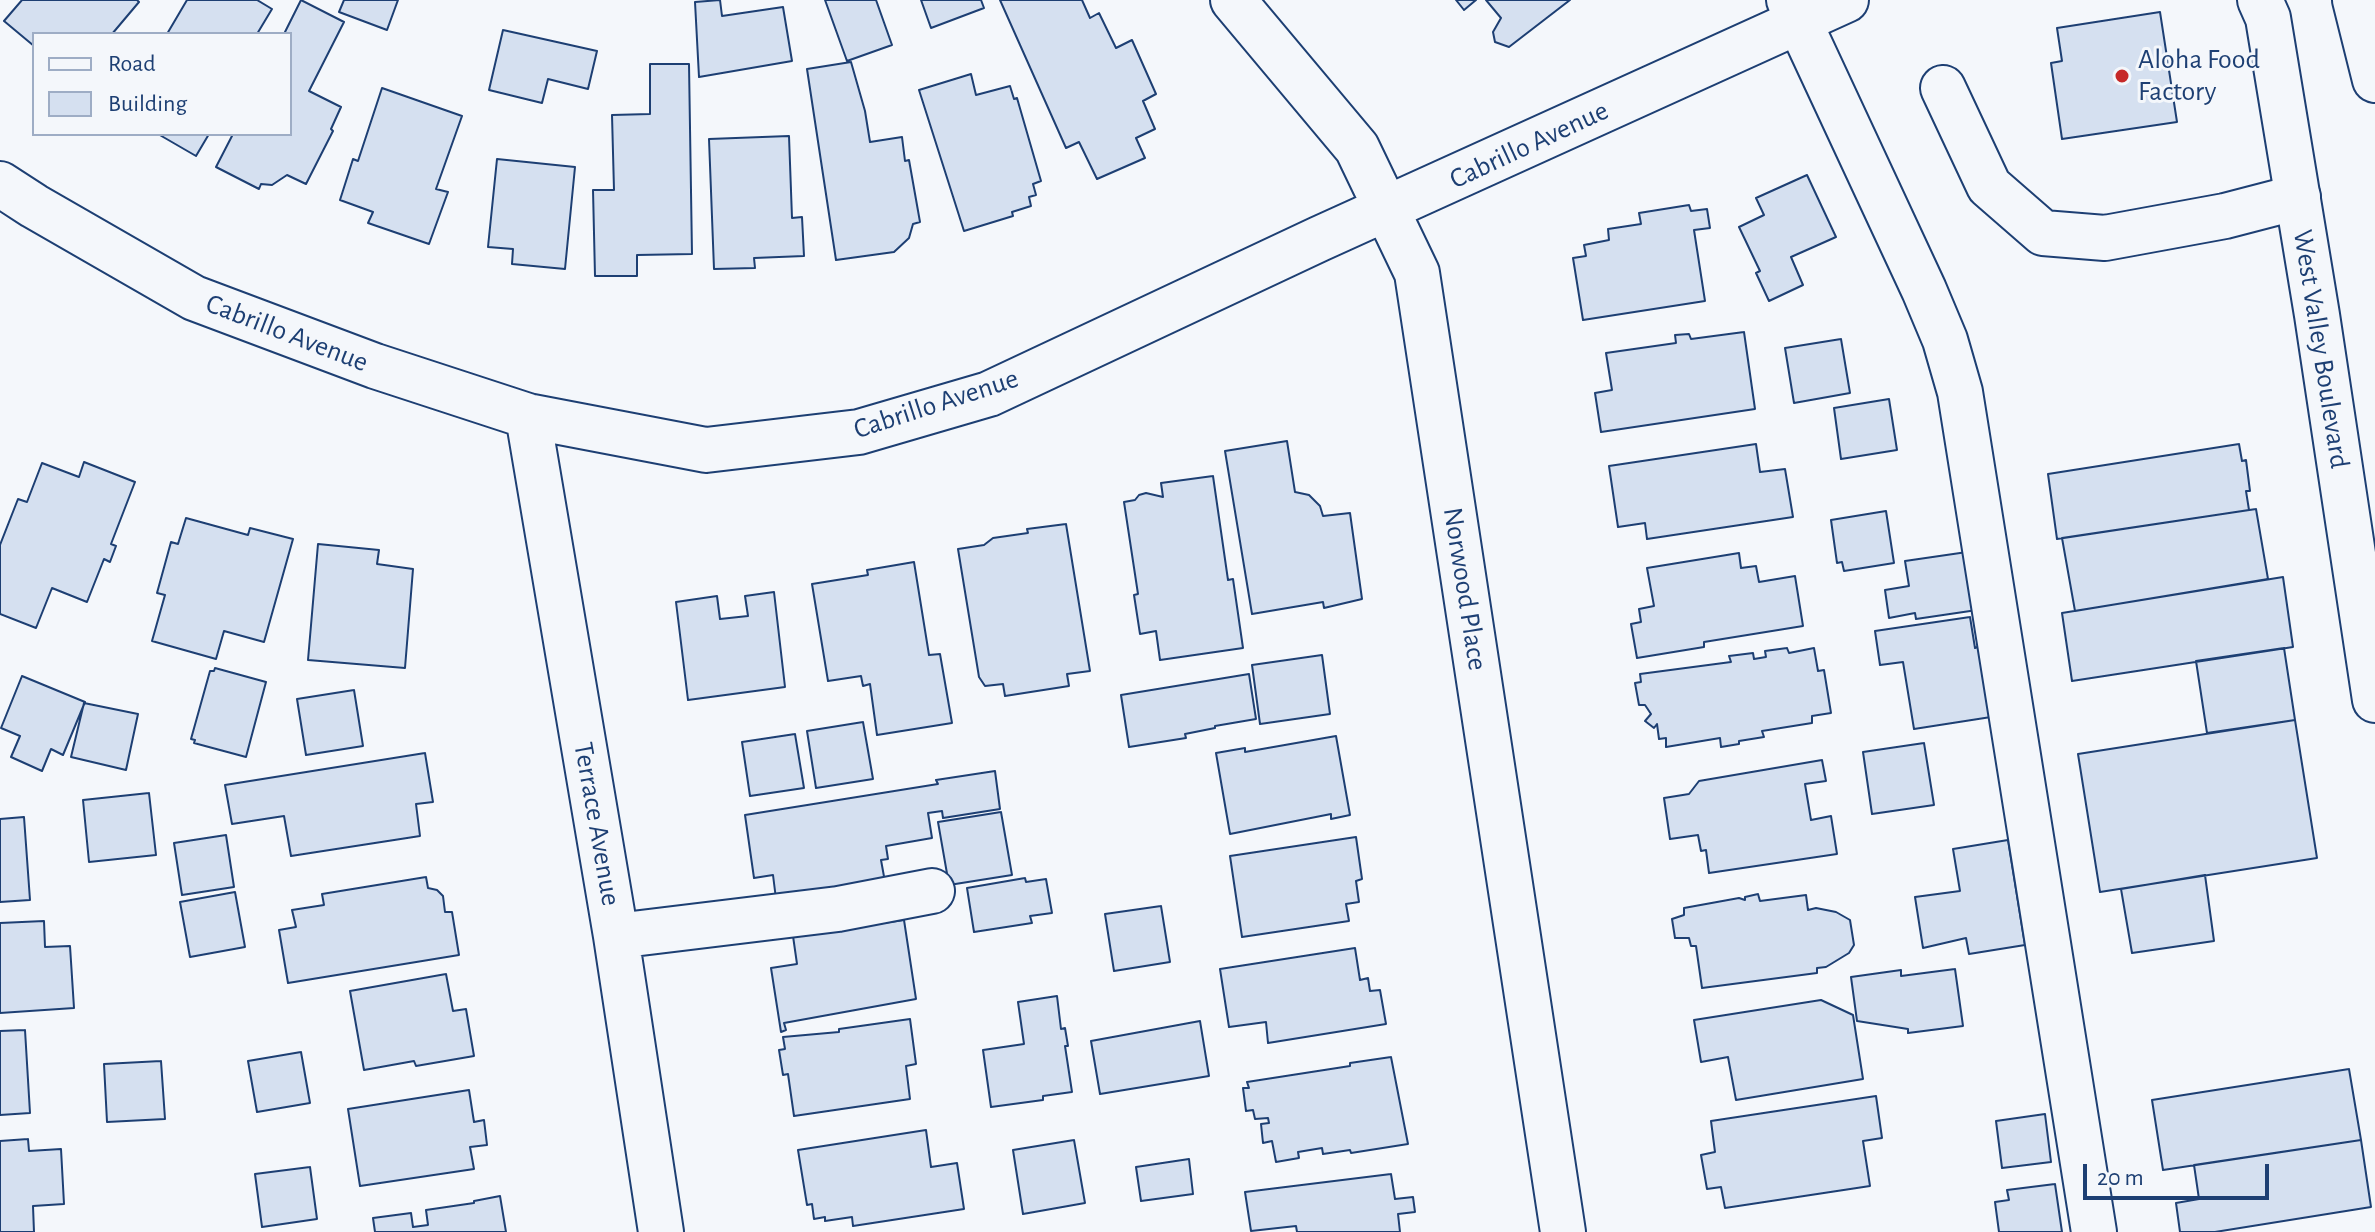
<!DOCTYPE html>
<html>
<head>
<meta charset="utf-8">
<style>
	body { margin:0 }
	#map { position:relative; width:2375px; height:1232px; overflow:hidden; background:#f4f7fb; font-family:"Alegreya Sans",sans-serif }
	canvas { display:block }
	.legend { position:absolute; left:32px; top:32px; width:260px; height:104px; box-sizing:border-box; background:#f4f7fb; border:2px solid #9eadc5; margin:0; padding:10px 14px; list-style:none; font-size:24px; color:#1d3f73 }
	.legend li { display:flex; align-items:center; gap:16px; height:40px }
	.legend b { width:40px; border:2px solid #9eadc5 }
	.scale { position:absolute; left:2083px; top:1164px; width:186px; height:36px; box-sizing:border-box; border:4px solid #1d3f73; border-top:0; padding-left:10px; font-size:24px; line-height:28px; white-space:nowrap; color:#1d3f73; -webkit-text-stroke:6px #f4f7fb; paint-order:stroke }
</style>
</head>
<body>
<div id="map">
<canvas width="2375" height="1232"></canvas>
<ul class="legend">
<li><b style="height:10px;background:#f4f7fb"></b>Road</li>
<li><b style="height:22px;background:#d5e0f0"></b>Building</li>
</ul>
<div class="scale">20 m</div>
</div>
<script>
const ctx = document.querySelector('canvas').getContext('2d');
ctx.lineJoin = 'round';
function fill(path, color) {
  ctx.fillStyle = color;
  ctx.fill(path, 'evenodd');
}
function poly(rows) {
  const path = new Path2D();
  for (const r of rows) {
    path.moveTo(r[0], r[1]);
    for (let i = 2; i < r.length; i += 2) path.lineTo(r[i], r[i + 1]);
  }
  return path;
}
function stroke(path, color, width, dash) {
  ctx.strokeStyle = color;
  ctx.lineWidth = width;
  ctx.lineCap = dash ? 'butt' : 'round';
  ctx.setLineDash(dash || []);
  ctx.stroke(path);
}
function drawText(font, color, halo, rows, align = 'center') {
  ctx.font = font + ' "Alegreya Sans",sans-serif';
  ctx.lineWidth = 6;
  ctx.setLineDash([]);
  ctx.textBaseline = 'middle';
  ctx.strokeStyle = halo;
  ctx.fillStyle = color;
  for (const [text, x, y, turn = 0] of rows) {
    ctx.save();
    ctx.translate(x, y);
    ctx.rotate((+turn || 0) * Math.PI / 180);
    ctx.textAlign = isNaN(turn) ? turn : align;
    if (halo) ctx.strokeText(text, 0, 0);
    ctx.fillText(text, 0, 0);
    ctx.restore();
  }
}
const building = poly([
	[22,0,137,0,139,2,112,34,34,34,34,46,4,21,22,0],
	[187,0,257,0,272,9,257,34,167,34,187,0],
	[301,0,344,22,309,91,341,107,331,129,333,131,306,184,287,175,272,185,261,184,259,189,216,167,233,134,290,134,290,34,284,34,301,0],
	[344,0,398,0,387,30,339,12,344,0],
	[720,0,722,16,783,7,792,61,699,77,695,2,720,0],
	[825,0,876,0,892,45,847,61,825,0],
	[921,0,981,0,984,8,931,28,921,0],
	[1000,0,1082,0,1090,18,1099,13,1116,48,1132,40,1156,94,1143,101,1155,129,1136,138,1145,158,1097,179,1079,142,1066,148,1000,0],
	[1456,0,1476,0,1464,10,1456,0],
	[1486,0,1570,0,1509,47,1495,42,1493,32,1501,18,1486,0],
	[2160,12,2177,122,2062,139,2051,63,2062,61,2057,28,2160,12],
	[503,30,597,51,588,89,548,79,542,103,489,90,503,30],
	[851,62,865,111,870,142,902,137,905,161,909,160,920,222,913,224,909,238,894,252,836,260,807,69,851,62],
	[650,64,689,64,692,254,637,255,637,276,595,276,593,190,614,190,612,115,650,114,650,64],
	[971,74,976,95,1010,86,1014,99,1017,98,1041,181,1033,184,1036,195,1029,197,1031,206,1012,212,1013,216,964,231,919,90,971,74],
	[382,88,462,116,436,189,448,192,429,244,368,223,373,212,340,200,353,159,358,161,382,88],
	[158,134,209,134,196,156,158,134],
	[789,136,792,218,802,217,804,256,754,258,755,268,714,269,709,139,789,136],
	[497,159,575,167,565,269,512,264,513,249,488,247,497,159],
	[1807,175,1836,237,1791,257,1803,285,1769,301,1756,273,1760,271,1739,227,1764,215,1756,198,1807,175],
	[1689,205,1691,211,1707,209,1710,228,1694,230,1705,301,1583,320,1573,258,1586,256,1584,245,1609,240,1608,229,1641,224,1639,213,1689,205],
	[1744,332,1755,409,1601,432,1595,393,1612,390,1606,353,1676,343,1675,335,1689,334,1691,339,1744,332],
	[1841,339,1850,393,1794,403,1785,348,1841,339],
	[1889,399,1897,450,1841,459,1834,408,1889,399],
	[1287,441,1295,492,1309,495,1320,506,1323,516,1350,513,1362,599,1324,608,1323,602,1252,614,1225,451,1287,441],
	[1756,444,1760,472,1785,469,1793,517,1647,539,1645,523,1618,527,1609,466,1756,444],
	[2239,444,2242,461,2246,460,2250,491,2246,491,2249,510,2057,539,2048,474,2239,444],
	[84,462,135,482,111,544,116,546,110,562,104,559,87,602,52,588,36,628,0,614,0,545,18,499,27,502,42,463,79,477,84,462],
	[1213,476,1228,580,1233,579,1243,648,1160,660,1156,631,1140,634,1134,595,1138,594,1124,502,1135,500,1139,495,1146,493,1163,497,1161,483,1213,476],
	[2256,509,2268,579,2075,611,2062,538,2256,509],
	[1886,511,1894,563,1844,571,1842,562,1837,563,1831,520,1886,511],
	[186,518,248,535,250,528,293,539,264,642,224,631,216,659,152,641,165,595,157,593,171,542,178,544,186,518],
	[1066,524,1090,671,1067,674,1069,686,1005,696,1003,684,985,686,979,677,958,549,984,545,993,538,1028,533,1027,529,1066,524],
	[318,544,379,550,377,564,413,569,405,668,308,660,318,544],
	[1967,552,1977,610,1916,619,1915,613,1889,618,1885,590,1909,586,1905,561,1967,552],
	[1739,553,1741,568,1756,566,1759,582,1795,576,1803,626,1704,642,1704,647,1637,658,1631,624,1641,622,1639,609,1654,606,1647,568,1739,553],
	[914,562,929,655,940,654,952,723,877,735,870,684,863,686,861,676,828,681,812,584,868,575,867,570,914,562],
	[2283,577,2293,647,2072,681,2062,613,2283,577],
	[774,592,785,687,688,700,676,602,717,596,720,619,748,616,745,596,774,592],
	[1970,617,1975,648,1980,646,1991,717,1914,729,1903,662,1880,665,1875,631,1970,617],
	[1787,648,1789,653,1814,648,1818,671,1824,670,1831,713,1812,716,1812,723,1762,731,1764,737,1739,741,1739,744,1721,747,1720,738,1666,747,1666,738,1659,739,1657,724,1654,728,1645,721,1651,714,1645,705,1639,705,1635,683,1641,682,1640,674,1731,662,1729,656,1753,653,1754,659,1766,657,1765,651,1787,648],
	[2284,648,2295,720,2207,733,2196,661,2284,648],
	[1322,655,1330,714,1260,724,1252,665,1322,655],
	[215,668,266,682,246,757,194,743,195,740,191,739,210,671,214,671,215,668],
	[1249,674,1256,719,1215,726,1215,728,1185,734,1186,738,1129,747,1121,695,1249,674],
	[22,676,85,702,63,755,51,749,42,771,11,757,20,736,1,728,22,676],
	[354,690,363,746,306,755,297,699,354,690],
	[84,703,138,714,126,770,71,757,84,703],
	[2295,720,2317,858,2100,892,2078,754,2295,720],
	[863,722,873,779,816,788,807,731,863,722],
	[795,734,804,788,750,796,742,742,795,734],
	[1336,736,1350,815,1331,819,1331,814,1230,834,1216,753,1245,748,1245,752,1336,736],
	[1924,743,1934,805,1872,814,1863,752,1924,743],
	[425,753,433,802,416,804,420,836,291,856,284,816,232,824,225,785,425,753],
	[1822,760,1826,781,1805,784,1811,820,1831,816,1837,854,1709,873,1706,850,1701,851,1698,835,1670,839,1664,798,1689,794,1699,781,1822,760],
	[995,771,1000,809,943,818,942,811,928,813,932,838,886,846,888,859,881,860,885,882,776,899,773,875,754,878,745,815,938,784,936,780,995,771],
	[149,793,156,855,89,862,83,800,149,793],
	[1001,812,1012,875,949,885,938,822,1001,812],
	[24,817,30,900,0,902,0,819,24,817],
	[226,835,234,887,182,895,174,843,226,835],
	[1356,837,1362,879,1356,881,1359,902,1346,904,1349,921,1242,937,1230,856,1356,837],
	[2008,840,2025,945,1969,954,1966,938,1923,948,1915,897,1960,891,1953,849,2008,840],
	[2205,875,2214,941,2132,953,2121,889,2205,875],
	[426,877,428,888,437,890,443,896,445,912,452,912,459,955,288,983,279,930,296,927,292,910,324,905,322,894,426,877],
	[1025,878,1026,882,1046,879,1052,913,1030,916,1032,923,974,932,967,888,1025,878],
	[235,892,245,947,190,957,180,902,235,892],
	[1758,894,1760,901,1806,895,1808,910,1816,908,1836,912,1850,920,1854,945,1849,953,1826,967,1817,968,1817,973,1702,988,1696,946,1691,946,1689,938,1675,938,1672,919,1684,915,1684,908,1739,898,1745,900,1745,897,1758,894],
	[1161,906,1170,962,1114,971,1105,914,1161,906],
	[904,920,916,999,784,1023,786,1030,781,1032,771,968,797,964,793,936,904,920],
	[44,921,45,947,70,946,74,1008,0,1013,0,923,44,921],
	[1355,948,1360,980,1368,978,1370,991,1380,990,1386,1024,1268,1043,1266,1022,1229,1027,1220,969,1355,948],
	[1955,969,1963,1026,1908,1033,1908,1029,1857,1021,1851,977,1901,970,1901,976,1955,969],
	[446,974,453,1011,466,1009,474,1056,416,1066,414,1061,364,1070,350,991,446,974],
	[1057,996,1061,1029,1065,1028,1068,1046,1065,1046,1072,1092,1043,1096,1043,1100,991,1107,983,1050,1024,1044,1018,1002,1057,996],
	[1821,1000,1853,1015,1863,1079,1736,1100,1728,1057,1701,1062,1694,1020,1821,1000],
	[910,1019,916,1064,906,1066,910,1099,794,1116,788,1074,783,1075,779,1050,785,1049,783,1037,839,1032,839,1029,910,1019],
	[1200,1021,1209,1076,1100,1094,1091,1041,1200,1021],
	[25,1030,30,1113,0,1115,0,1031,25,1030],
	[301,1052,310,1103,257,1112,248,1061,301,1052],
	[1391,1057,1408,1144,1351,1153,1350,1150,1323,1154,1322,1148,1298,1152,1299,1158,1276,1162,1272,1141,1263,1143,1261,1124,1269,1123,1268,1118,1255,1119,1253,1110,1246,1111,1243,1088,1249,1088,1247,1082,1350,1066,1350,1063,1391,1057],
	[161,1061,165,1119,107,1122,104,1064,161,1061],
	[2349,1069,2361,1140,2163,1170,2152,1100,2349,1069],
	[469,1090,474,1122,484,1120,487,1145,470,1147,474,1169,360,1186,348,1109,469,1090],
	[1876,1096,1882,1138,1863,1141,1870,1186,1725,1208,1721,1187,1707,1189,1701,1155,1715,1152,1711,1121,1876,1096],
	[2045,1114,2051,1162,2002,1168,1996,1121,2045,1114],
	[926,1130,931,1167,957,1163,964,1209,853,1226,852,1217,825,1221,825,1217,814,1219,812,1204,807,1205,798,1150,926,1130],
	[28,1139,29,1151,61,1149,64,1204,33,1206,34,1232,0,1232,0,1141,28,1139],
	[1074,1140,1085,1203,1023,1214,1013,1150,1074,1140],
	[2361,1140,2371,1207,2215,1232,2180,1232,2176,1203,2199,1199,2194,1165,2361,1140],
	[1189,1159,1193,1194,1141,1201,1136,1167,1189,1159],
	[310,1167,317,1219,262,1227,255,1174,310,1167],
	[1391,1174,1395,1199,1413,1197,1415,1212,1398,1214,1400,1232,1297,1232,1296,1226,1251,1231,1245,1192,1391,1174],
	[2055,1184,2062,1232,1999,1232,1995,1202,2009,1200,2007,1190,2055,1184],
	[500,1196,506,1232,375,1232,373,1218,411,1213,413,1227,428,1225,426,1210,474,1203,474,1201,500,1196]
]);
fill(building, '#d5e0f0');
stroke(building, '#1d3f73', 2);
const minor = poly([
	[1233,0,1357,148,1417,273,1563,1232],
	[1789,0,1924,290,1945,340,1960,392,2094,1232],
	[1943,88,1989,186,2043,233,2105,238,2225,216,2298,197],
	[0,184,34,206,194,298,375,366,528,416,706,450,859,432,989,394,1319,239,1846,0],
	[528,416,616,936,661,1232],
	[616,936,838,909,932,891]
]);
const major = poly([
	[2260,0,2268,18,2317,315,2375,700],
	[2355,0,2375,80]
]);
stroke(minor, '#1d3f73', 48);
stroke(major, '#1d3f73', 48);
stroke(minor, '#f4f7fb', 44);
stroke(major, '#f4f7fb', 44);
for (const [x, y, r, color] of [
	[2122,76,8,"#c62828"]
]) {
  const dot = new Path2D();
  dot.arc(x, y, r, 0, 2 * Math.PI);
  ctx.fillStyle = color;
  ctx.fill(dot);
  stroke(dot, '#f4f7fb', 3);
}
drawText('28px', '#1d3f73', '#f4f7fb', [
	["Aloha Food",2138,60],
	["Factory",2138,92]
], 'left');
drawText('28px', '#1d3f73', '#f4f7fb', [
	["Cabrillo Avenue",1529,145,-25],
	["Cabrillo Avenue",287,333,21],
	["West Valley Boulevard",2321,349,81],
	["Cabrillo Avenue",936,404,-18],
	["Norwood Place",1465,589,81],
	["Terrace Avenue",597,824,80]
]);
</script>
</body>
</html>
